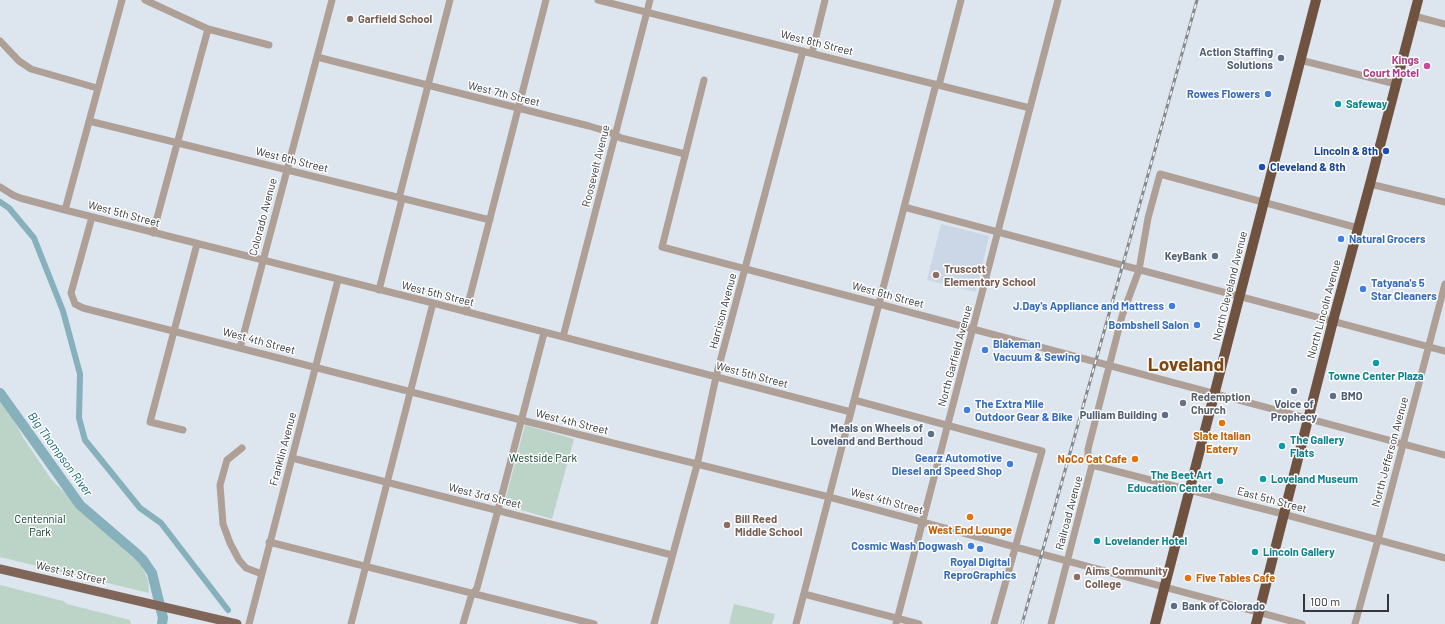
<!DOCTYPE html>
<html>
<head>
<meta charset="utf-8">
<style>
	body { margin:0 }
	#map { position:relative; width:1445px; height:624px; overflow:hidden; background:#dde5ee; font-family:Barlow,sans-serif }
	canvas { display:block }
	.scale { position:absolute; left:1303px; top:594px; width:86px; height:18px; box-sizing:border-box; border:2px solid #33363a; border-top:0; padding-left:5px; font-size:12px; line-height:14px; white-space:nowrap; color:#33363a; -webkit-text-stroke:3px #fff; paint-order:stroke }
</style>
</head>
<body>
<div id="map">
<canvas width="1445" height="624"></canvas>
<div class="scale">100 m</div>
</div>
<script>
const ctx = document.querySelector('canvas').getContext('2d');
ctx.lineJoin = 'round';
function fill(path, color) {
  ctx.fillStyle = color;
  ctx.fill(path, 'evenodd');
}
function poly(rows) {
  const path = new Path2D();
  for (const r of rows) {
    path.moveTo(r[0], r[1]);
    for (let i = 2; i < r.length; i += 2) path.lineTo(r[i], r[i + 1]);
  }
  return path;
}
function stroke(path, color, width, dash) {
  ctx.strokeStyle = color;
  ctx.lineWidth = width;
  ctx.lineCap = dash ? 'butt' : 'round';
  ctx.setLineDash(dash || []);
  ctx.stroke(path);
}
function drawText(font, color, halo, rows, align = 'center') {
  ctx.font = font + ' Barlow,sans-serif';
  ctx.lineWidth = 3;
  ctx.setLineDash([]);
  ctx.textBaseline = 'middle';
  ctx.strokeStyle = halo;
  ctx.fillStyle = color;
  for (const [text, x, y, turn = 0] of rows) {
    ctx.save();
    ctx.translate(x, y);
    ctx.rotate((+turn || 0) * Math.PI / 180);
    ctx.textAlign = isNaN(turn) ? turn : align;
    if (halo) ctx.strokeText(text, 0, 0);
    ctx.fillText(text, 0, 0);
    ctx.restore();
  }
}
fill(poly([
	[941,224,989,236,976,292,927,280]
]), '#cbd7e6');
fill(poly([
	[0,400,11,415,24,439,51,479,69,497,76,501,82,508,132,552,142,567,148,580,149,593,0,557],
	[525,425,574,439,552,519,504,505],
	[0,585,63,601,67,604,130,620,131,624,0,624],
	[734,604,775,614,772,624,729,624]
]), '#bcd3c7');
stroke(poly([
	[0,202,9,208,34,238,63,311,80,374,79,418,85,440,140,508,161,523,228,610]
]), '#86b0bb', 6);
stroke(poly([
	[0,393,80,505,136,553,143,560,152,573,163,618,162,624]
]), '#86b0bb', 10);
stroke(poly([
	[145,0,208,29,269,45],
	[598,0,1030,108],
	[1414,16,1445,24],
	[0,41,19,61,31,69,97,88],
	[812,53,825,0],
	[317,57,589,126,609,132,621,138,685,154],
	[1300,60,1396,84],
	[704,80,662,247,879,304,1445,455],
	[939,85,961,0],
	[89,121,490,220],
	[1370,184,1445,202],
	[0,187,13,195,20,198,65,210,433,303,851,412],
	[399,198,450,0],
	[904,207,1445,351],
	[65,210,122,0],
	[92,217,71,293,75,304,83,308,521,420,829,497,1302,624],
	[153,233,208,29],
	[379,290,402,199],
	[466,312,546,0],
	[563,337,650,0],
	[240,348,332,0],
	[854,400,1042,451,994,624],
	[183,430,150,422,197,244],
	[242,448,227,460,220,485,223,524,230,543,239,560,246,568,262,574],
	[292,458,672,555],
	[1092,465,1283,514,1445,558],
	[269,542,594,624],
	[804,594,919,624],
	[249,624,338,280],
	[351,624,433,303],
	[463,624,471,597,477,588,498,510,544,333],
	[654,624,697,465,716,377,803,51],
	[796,624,936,84],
	[896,624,1058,0],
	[1051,624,1092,465,1088,458,1088,449,1122,316,1139,270,1148,218,1160,174,1358,228],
	[1355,624,1378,540,1445,284]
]), '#ae9f97', 7);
stroke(poly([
	[0,569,237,624]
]), '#806658', 9);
stroke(poly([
	[1155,624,1316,0],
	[1256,624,1333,321,1370,184,1418,0]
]), '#705241', 10);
const rail = poly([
	[1022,624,1197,0]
]);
stroke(rail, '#84898f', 3);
stroke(rail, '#fff', 1.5, [4.5]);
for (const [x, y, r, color] of [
	[350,19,4,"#8d6e63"],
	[1281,58,4,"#5c6f8a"],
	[1427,66,4,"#d1479c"],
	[1268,94,4,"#3f7fe0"],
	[1338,104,4,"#0f9aa8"],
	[1386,151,4,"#1a4fb4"],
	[1262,167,4,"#1a4fb4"],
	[1341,239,4,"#3f7fe0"],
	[1215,256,4,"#5c6f8a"],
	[936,275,4,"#8d6e63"],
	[1363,289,4,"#3f7fe0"],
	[1172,306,4,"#3f7fe0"],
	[1197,325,4,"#3f7fe0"],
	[985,350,4,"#3f7fe0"],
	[1376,363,4,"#0f9aa8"],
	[1294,391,4,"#5c6f8a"],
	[1333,396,4,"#5c6f8a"],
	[1183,403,4,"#6b7280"],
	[967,410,4,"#3f7fe0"],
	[1165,415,4,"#5c6f8a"],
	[1222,423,4,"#e8710a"],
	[931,434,4,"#5c6f8a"],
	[1282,446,4,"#0f9aa8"],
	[1135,459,4,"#e8710a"],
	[1010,464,4,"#3f7fe0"],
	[1263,479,4,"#0f9aa8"],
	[1220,481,4,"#0f9aa8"],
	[970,517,4,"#e8710a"],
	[727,525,4,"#8d6e63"],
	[1097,541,4,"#0f9aa8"],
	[971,546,4,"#3f7fe0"],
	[980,549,4,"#3f7fe0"],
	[1255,552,4,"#0f9aa8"],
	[1077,577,4,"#8d6e63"],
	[1188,578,4,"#e8710a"],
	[1174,606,4,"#5c6f8a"]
]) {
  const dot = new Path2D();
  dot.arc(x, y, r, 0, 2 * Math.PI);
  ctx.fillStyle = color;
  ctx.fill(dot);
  stroke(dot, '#fff', 1.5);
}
drawText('bold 11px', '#785e54', '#fff', [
	["Garfield School",358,19],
	["Truscott",944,269],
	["Elementary School",944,282],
	["Bill Reed",735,519],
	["Middle School",735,532],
	["Aims Community",1085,571],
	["College",1085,584]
], 'left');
drawText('11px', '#33363a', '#fff', [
	["West 8th Street",817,43,14],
	["West 7th Street",504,94,14],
	["West 6th Street",292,160,14],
	["Roosevelt Avenue",596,166,-76],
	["West 5th Street",124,214,15],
	["Colorado Avenue",263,217,-75],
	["North Cleveland Avenue",1230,286,-76],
	["West 5th Street",438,294,14],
	["West 6th Street",888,295,15],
	["North Lincoln Avenue",1324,309,-75],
	["Harrison Avenue",723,311,-75],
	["West 4th Street",259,341,15],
	["North Garfield Avenue",955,356,-75],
	["West 5th Street",752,375,15],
	["West 4th Street",572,422,14],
	["Franklin Avenue",283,449,-75],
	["North Jefferson Avenue",1390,452,-75],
	["West 3rd Street",485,496,14],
	["East 5th Street",1272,500,15],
	["West 4th Street",887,501,15],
	["Railroad Avenue",1069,513,-75],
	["West 1st Street",71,573,13]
]);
drawText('bold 11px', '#4e5e75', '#fff', [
	["Action Staffing",1273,52],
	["Solutions",1273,65],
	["KeyBank",1207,256],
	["BMO",1341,396,"left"],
	["Voice of",1294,404,"center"],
	["Prophecy",1294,417,"center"],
	["Pulliam Building",1157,415],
	["Meals on Wheels of",923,428],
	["Loveland and Berthoud",923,441],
	["Bank of Colorado",1182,606,"left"]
], 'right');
drawText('bold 11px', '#b23c85', '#fff', [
	["Kings",1419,60],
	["Court Motel",1419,73]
], 'right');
drawText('bold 11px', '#366cbe', '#fff', [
	["Rowes Flowers",1260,94],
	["Natural Grocers",1349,239,"left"],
	["Tatyana's 5",1371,283,"left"],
	["Star Cleaners",1371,296,"left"],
	["J.Day's Appliance and Mattress",1164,306],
	["Bombshell Salon",1189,325],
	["Blakeman",993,344,"left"],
	["Vacuum & Sewing",993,357,"left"],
	["The Extra Mile",975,404,"left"],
	["Outdoor Gear & Bike",975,417,"left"],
	["Gearz Automotive",1002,458],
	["Diesel and Speed Shop",1002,471],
	["Cosmic Wash Dogwash",963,546],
	["Royal Digital",980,562,"center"],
	["ReproGraphics",980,575,"center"]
], 'right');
drawText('bold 11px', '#0d838f', '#fff', [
	["Safeway",1346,104],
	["Towne Center Plaza",1376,376,"center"],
	["The Gallery",1290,440],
	["Flats",1290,453],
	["The Beet Art",1212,475,"right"],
	["Education Center",1212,488,"right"],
	["Loveland Museum",1271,479],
	["Lovelander Hotel",1105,541],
	["Lincoln Gallery",1263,552]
], 'left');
drawText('bold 11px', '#164399', '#fff', [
	["Lincoln & 8th",1378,151],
	["Cleveland & 8th",1270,167,"left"]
], 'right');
drawText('bold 11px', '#5b616d', '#fff', [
	["Redemption",1191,397],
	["Church",1191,410]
], 'left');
drawText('bold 11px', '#c56008', '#fff', [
	["Slate Italian",1222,436],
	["Eatery",1222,449],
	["NoCo Cat Cafe",1127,459,"right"],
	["West End Lounge",970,530],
	["Five Tables Cafe",1196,578,"left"]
]);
drawText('11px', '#003320', '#fff', [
	["Westside Park",543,458],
	["Centennial",40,519],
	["Park",40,532]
]);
drawText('italic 12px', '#015c6d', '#fff', [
	["Big Thompson River",60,454,54]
]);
drawText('bold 19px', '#7f4810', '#fff', [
	["Loveland",1186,365]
]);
</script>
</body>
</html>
